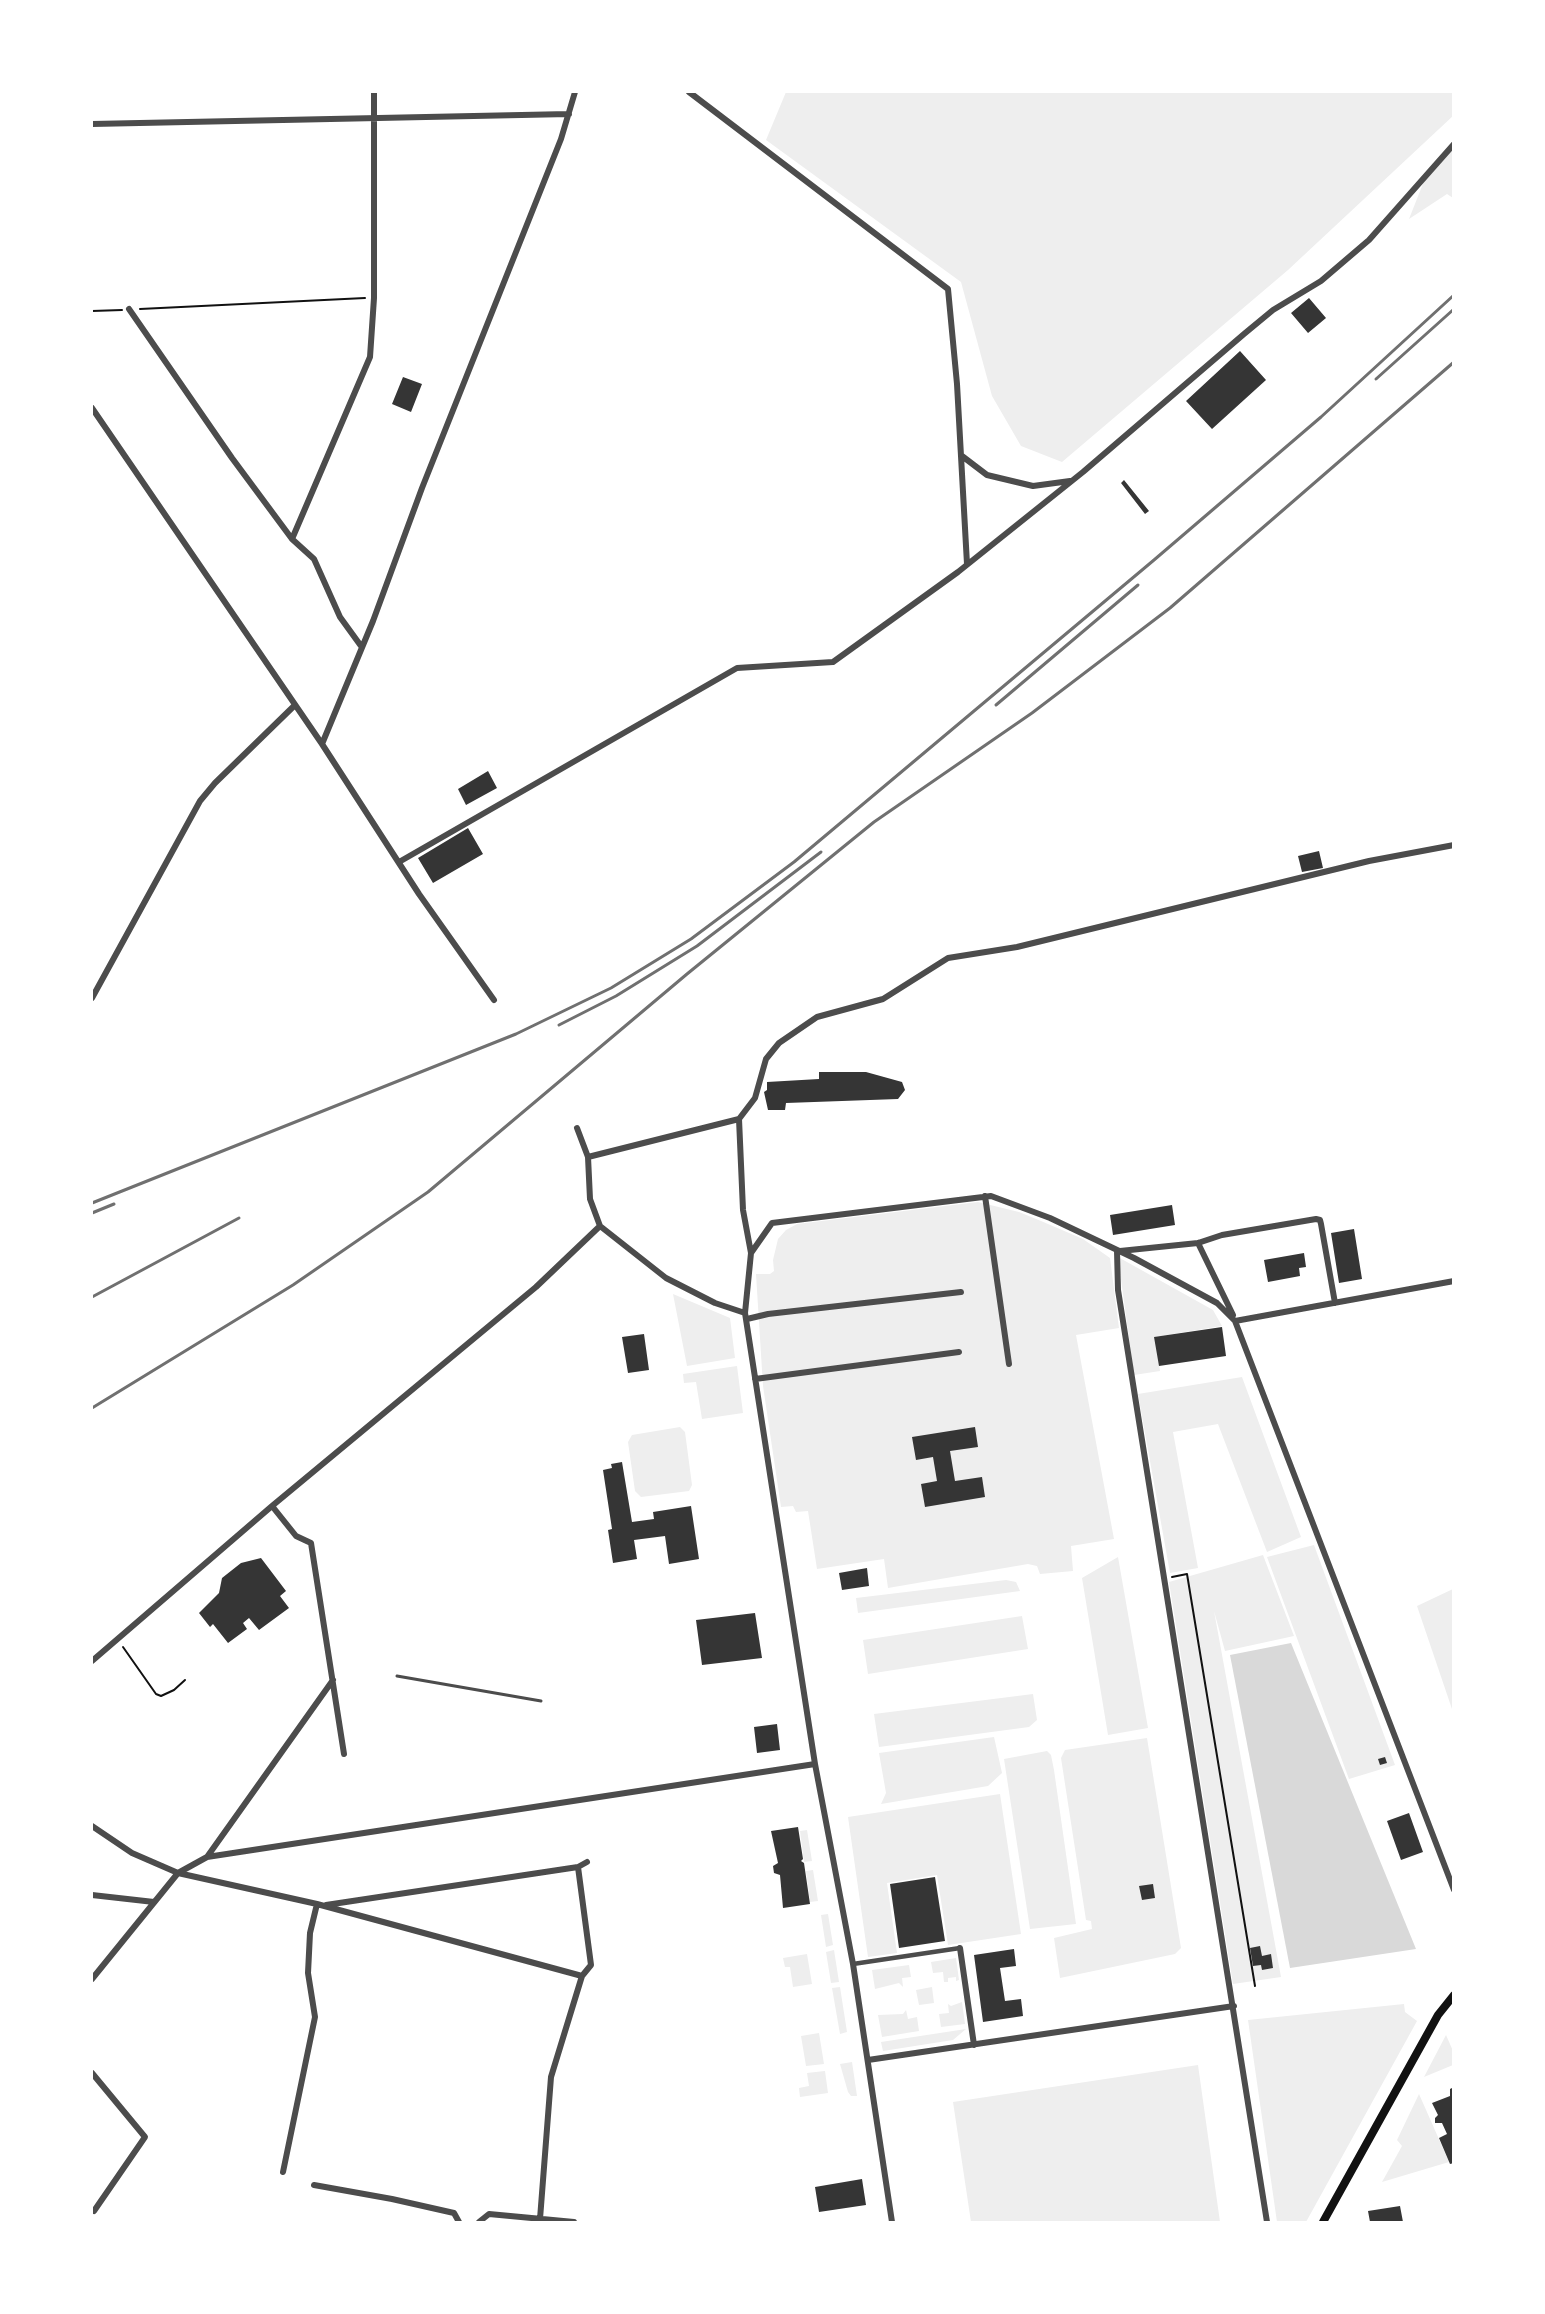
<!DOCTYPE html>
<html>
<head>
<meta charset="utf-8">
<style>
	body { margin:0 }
	#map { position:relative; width:1545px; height:2314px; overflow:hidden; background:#fff; font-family:"PT Sans",sans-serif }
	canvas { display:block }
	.frame { position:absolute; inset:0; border:93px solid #fff; pointer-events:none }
</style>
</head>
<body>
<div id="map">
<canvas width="1545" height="2314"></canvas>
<div class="frame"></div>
</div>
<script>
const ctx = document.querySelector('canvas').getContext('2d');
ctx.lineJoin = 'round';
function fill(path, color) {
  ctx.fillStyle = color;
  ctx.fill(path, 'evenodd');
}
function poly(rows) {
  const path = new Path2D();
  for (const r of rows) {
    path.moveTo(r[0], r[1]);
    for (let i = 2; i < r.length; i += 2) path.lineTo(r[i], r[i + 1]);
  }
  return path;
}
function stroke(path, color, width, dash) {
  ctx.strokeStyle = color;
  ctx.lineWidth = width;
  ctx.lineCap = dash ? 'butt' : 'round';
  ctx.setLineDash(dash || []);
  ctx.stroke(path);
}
fill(poly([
	[786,92,1453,92,1454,115,1288,270,1062,462,1021,446,992,396,961,282,766,140],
	[1453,145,1453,198,1447,194,1409,219,1428,171],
	[978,1202,1019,1212,1041,1221,1083,1239,1110,1258,1119,1328,1076,1335,1114,1539,1071,1546,1073,1571,1040,1574,1037,1566,1028,1564,888,1588,884,1559,817,1569,808,1511,796,1512,793,1506,781,1507,763,1386,756,1274,770,1274,774,1271,773,1260,778,1239,786,1230,797,1224],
	[1118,1257,1213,1310,1222,1326,1155,1337,1160,1371,1134,1375],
	[673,1294,730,1318,735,1358,687,1366],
	[737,1366,743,1413,702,1419,696,1382,684,1383,683,1374],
	[1242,1377,1301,1537,1267,1552,1218,1424,1173,1432,1198,1568,1170,1573,1138,1394],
	[680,1427,685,1432,692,1485,689,1491,641,1497,635,1491,628,1442,632,1435],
	[1314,1545,1395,1765,1349,1779,1267,1557],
	[1263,1555,1294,1636,1225,1651,1214,1611,1281,1977,1233,1984,1169,1582],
	[1118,1557,1148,1728,1108,1735,1082,1578],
	[1006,1580,1016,1582,1020,1591,858,1613,856,1598],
	[1453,1589,1453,1712,1417,1606],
	[1022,1616,1028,1649,868,1674,863,1640],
	[1033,1694,1037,1720,1029,1727,879,1747,874,1714],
	[994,1737,1002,1773,988,1786,881,1804,886,1793,879,1753],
	[1147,1738,1181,1948,1175,1954,1060,1978,1054,1938,1092,1929,1091,1921,1086,1920,1061,1758,1065,1750],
	[1047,1751,1051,1755,1054,1770,1076,1924,1030,1929,1004,1759],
	[1000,1794,1021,1934,948,1945,937,1875,887,1883,897,1953,868,1957,848,1817],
	[807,1830,812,1861,804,1862,800,1831],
	[813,1870,818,1901,810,1902,806,1871],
	[828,1914,833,1945,826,1947,821,1915],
	[834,1950,839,1982,831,1983,826,1952],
	[807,1954,812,1984,793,1987,790,1967,785,1967,783,1958],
	[956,1958,959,1980,956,1981,956,1977,948,1978,948,1982,944,1982,943,1972,933,1973,931,1962],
	[909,1965,911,1977,902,1978,903,1987,899,1983,875,1989,872,1970],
	[840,1987,847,2032,840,2034,832,1988],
	[932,1987,934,2003,919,2005,916,1990],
	[962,2002,965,2024,941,2027,939,2014,949,2013,948,2004,951,2006],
	[1404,2004,1405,2012,1417,2021,1306,2222,1277,2222,1248,2020],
	[906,2010,908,2019,917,2017,919,2031,882,2037,878,2015,903,2014],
	[966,2029,953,2040,883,2051,881,2042],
	[819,2033,824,2064,806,2066,801,2036],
	[1446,2035,1453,2051,1453,2065,1424,2077],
	[852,2062,857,2096,851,2096,848,2092,840,2064],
	[1198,2065,1220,2222,971,2222,953,2102],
	[825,2071,828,2093,800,2097,799,2088,809,2086,807,2073],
	[1419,2094,1449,2162,1382,2182,1402,2146,1397,2140]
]), '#eee');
fill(poly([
	[1291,1643,1416,1949,1290,1968,1230,1655]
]), '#d9d9d9');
fill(poly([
	[1309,298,1326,318,1308,333,1291,313],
	[1240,351,1266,380,1212,429,1186,401],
	[403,377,422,384,411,412,392,404],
	[1124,480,1149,511,1145,514,1121,483],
	[488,771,497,788,466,805,458,789],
	[468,828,483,854,433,883,418,858],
	[1319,851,1323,868,1302,872,1298,856],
	[819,1072,866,1072,902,1082,905,1090,898,1099,786,1103,785,1110,768,1110,764,1092,767,1090,767,1082,819,1079],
	[1172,1205,1175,1225,1113,1235,1110,1215],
	[1354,1229,1362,1279,1339,1283,1331,1233],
	[1304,1253,1306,1267,1299,1268,1300,1276,1268,1282,1264,1260],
	[1222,1327,1226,1356,1159,1366,1154,1337],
	[644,1334,649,1370,628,1373,622,1337],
	[975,1427,978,1447,950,1451,955,1481,982,1477,985,1497,925,1507,921,1484,937,1481,933,1457,916,1460,912,1437],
	[622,1462,632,1522,654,1519,653,1512,691,1506,699,1559,669,1564,665,1536,634,1540,637,1559,613,1563,608,1530,612,1529,603,1470,612,1468,611,1464],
	[261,1558,286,1591,280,1596,289,1608,259,1630,249,1618,243,1623,247,1629,228,1643,213,1624,210,1627,199,1613,219,1593,222,1578,241,1563],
	[867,1568,869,1586,842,1590,839,1573],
	[755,1613,762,1658,702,1665,696,1620],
	[777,1724,780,1750,757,1753,754,1727],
	[1385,1757,1387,1763,1380,1765,1378,1759],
	[1409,1813,1423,1852,1401,1860,1387,1821],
	[798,1827,803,1859,801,1861,804,1863,810,1904,783,1908,780,1875,774,1873,773,1866,778,1863,771,1831],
	[935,1877,945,1941,899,1948,890,1884],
	[1153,1884,1155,1898,1142,1900,1139,1886],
	[1260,1946,1262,1956,1271,1954,1273,1968,1262,1970,1261,1965,1253,1966,1250,1948],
	[1014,1949,1016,1966,1000,1968,1005,2001,1021,1999,1023,2016,983,2022,974,1955],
	[1454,2087,1454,2163,1450,2164,1439,2138,1447,2134,1442,2123,1435,2123,1435,2118,1438,2115,1432,2103,1450,2096,1450,2089],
	[862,2179,866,2205,819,2212,815,2187],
	[1400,2206,1403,2222,1370,2222,1368,2211]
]), '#353535');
stroke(poly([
	[140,309,365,298],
	[92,311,122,310],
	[1172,1577,1187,1574,1255,1986],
	[123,1647,156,1694,161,1696,174,1690,185,1680]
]), '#111', 2);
stroke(poly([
	[397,1676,541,1701]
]), '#4c4c4c', 3);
stroke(poly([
	[853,1964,960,1948]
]), '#4c4c4c', 4.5);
stroke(poly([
	[689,92,948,289,957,384,967,564],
	[92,124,569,114],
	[129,309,232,458,292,539,314,559,340,617,361,646],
	[92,408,322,744,419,894,494,1000],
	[962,456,987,475,1033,486,1070,481],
	[292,539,370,357,374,298,374,92],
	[322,744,373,621,422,488,561,139,575,92],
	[399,862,737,668,833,662,958,572,1083,472,1244,334,1273,310,1321,281,1369,240,1454,144],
	[92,998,200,801,215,783,295,705],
	[739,1119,743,1210,751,1253],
	[577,1128,588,1157,590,1199,600,1226,666,1278,715,1303,745,1313],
	[588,1157,739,1119,755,1098,766,1059,779,1043,817,1017,883,999,948,958,1017,947,1369,861,1454,845],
	[985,1196,1009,1364],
	[1198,1243,1233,1315],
	[1117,1251,1118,1290,1267,2222],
	[1120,1251,1198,1243,1222,1235,1316,1219,1320,1220,1321,1224,1335,1303],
	[747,1319,768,1314,961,1292],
	[1235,1321,1454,1281],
	[755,1379,959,1352],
	[272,1506,296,1536,311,1543,344,1754],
	[92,1661,272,1506,536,1287,600,1226],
	[92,1826,132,1853,178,1873,317,1904,582,1976,591,1965,578,1867,587,1862],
	[207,1857,333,1680],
	[92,1895,154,1902],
	[326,1905,578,1867],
	[960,1948,974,2045],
	[92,1979,178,1873,207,1857,815,1764],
	[868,2060,1234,2006],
	[92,2073,145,2137,94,2211],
	[283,2172,315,2017,308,1973,310,1933,317,1904],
	[314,2185,392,2199,454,2213,459,2222],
	[540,2219,551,2077,582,1976],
	[479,2222,489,2214,574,2222],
	[892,2222,853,1964,815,1764,745,1313,751,1253,772,1223,991,1196,1050,1218,1134,1258,1217,1303,1235,1321,1454,1890]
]), '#4c4c4c', 6);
stroke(poly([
	[1323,2222,1438,2015,1454,1995]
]), '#111', 8);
stroke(poly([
	[1376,379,1454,309],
	[996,705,1138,585],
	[559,1025,616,996,697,946,821,852],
	[92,1203,516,1034,611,988,691,939,794,862,1154,560,1321,417,1454,295],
	[92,1213,114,1204],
	[92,1297,239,1218],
	[92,1408,293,1285,428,1192,687,974,874,822,1032,713,1170,608,1454,362]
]), '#707070', 3);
</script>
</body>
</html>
